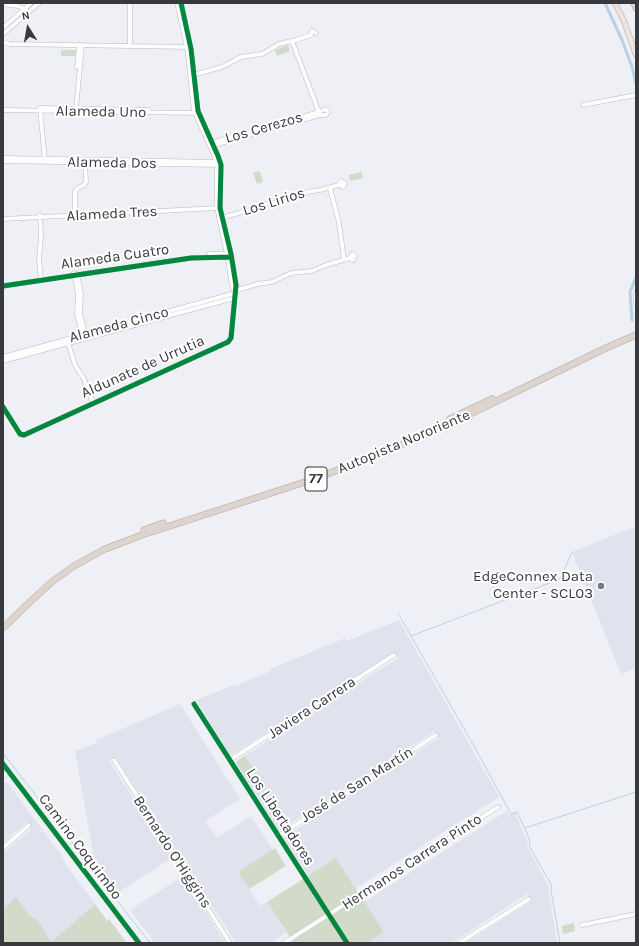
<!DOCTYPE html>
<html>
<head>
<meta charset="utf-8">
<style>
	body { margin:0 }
	#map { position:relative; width:639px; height:946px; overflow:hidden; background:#eff0f5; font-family:Karla,sans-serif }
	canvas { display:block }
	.frame { position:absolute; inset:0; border:4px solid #38393c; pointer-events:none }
	.north { position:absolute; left:8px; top:8px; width:40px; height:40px; -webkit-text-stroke:3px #fff; paint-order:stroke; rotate:349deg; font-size:11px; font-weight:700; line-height:16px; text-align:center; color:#38393c }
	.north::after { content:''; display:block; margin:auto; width:14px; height:18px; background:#38393c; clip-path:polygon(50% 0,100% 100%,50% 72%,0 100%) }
</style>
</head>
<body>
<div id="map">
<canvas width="639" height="946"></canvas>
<div class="frame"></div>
<div class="north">N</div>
</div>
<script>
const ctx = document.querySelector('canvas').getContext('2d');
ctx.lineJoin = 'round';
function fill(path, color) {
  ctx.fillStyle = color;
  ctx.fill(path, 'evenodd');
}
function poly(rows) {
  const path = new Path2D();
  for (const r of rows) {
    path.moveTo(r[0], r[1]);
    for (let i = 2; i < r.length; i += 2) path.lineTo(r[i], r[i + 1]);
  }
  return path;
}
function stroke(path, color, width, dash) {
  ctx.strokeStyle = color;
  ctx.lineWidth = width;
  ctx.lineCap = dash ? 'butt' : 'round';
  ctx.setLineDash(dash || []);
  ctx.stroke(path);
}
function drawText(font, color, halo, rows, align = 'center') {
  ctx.font = font + ' Karla,sans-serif';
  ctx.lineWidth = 4;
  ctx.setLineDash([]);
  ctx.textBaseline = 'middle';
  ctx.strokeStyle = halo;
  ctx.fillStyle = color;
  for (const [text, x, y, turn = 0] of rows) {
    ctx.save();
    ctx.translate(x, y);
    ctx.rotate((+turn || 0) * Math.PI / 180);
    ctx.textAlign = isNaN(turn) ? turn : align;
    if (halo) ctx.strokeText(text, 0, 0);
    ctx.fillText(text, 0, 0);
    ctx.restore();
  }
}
fill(poly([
	[636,526,636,668,621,674,572,552],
	[399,620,499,797,356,888,336,858,308,876,283,838,439,738,435,731,278,831,235,762,398,658,395,652,231,755,230,755,196,700,234,685,235,686,271,671,270,669,345,638,347,641],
	[180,704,240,799,205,821,217,838,251,816,273,850,238,872,260,906,267,902,286,933,270,943,236,943,115,757,109,761,172,858,117,893,95,864,75,751,97,743,96,740],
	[6,781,63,857,62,859,95,904,51,942,38,920,30,916,16,898,3,909,3,853,31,829,27,822,3,843,3,784],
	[507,811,509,815,515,813,528,843,527,846,548,885,557,943,465,943,532,901,527,894,451,943,367,943,384,932,364,902],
	[183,876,216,928,225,943,155,943,130,910]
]), '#e0e3ed');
fill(poly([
	[288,45,290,51,277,56,275,50],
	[61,50,76,50,75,56,61,56],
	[260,171,263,182,257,184,253,172],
	[361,172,363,178,350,181,349,175],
	[245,756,256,773,247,779,236,762],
	[275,848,286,866,249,889,238,872],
	[336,858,384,932,367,943,291,943,293,942,267,902],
	[16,897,30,916,38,920,51,942,95,904,107,921,109,919,127,943,3,943,3,909],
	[574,923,575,931,563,934,562,926]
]), '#d2daca');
stroke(poly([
	[399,615,411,636,560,579,572,552],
	[411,636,475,748,511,814,517,812,525,829,530,841,529,846,552,886,551,890,560,943],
	[3,753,150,943],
	[525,828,636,792]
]), '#b6d2e4', 1);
stroke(poly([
	[605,3,622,40,632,67,636,84],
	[632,320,630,292,636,277]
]), '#b6d2e4', 3);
const minor = poly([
	[177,3,187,47,194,111,214,155,217,165,217,208,227,254,232,286,235,291],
	[3,4,18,6,26,9],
	[130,4,130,46],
	[3,28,31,3],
	[3,34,39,3],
	[292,41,320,115],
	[3,42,9,44,189,47],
	[77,67,79,45],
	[193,75,222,67,241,57,262,54,279,44,296,40,311,35,312,31,316,33],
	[583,105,636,95],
	[40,108,45,161],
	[42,108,149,110],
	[76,109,82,45],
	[3,110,197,113],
	[211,143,319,112,325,109,328,112,326,115,320,115,211,146],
	[3,158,218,162],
	[3,161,219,165],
	[330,188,339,223,344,259],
	[40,215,41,237,39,259,41,280],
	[75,216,75,191,78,188,84,185,86,182,85,160],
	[221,218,253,209,264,204,287,201,307,192,320,190,339,185,341,181,345,183,343,187,339,185],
	[3,219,218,208],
	[209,254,229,254],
	[74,273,78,293,77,315,83,337],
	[77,274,81,293,80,314,86,336],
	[3,286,191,258,229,257],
	[235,291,257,284,272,282,291,273,312,271,326,265,350,258,353,260,355,256,352,254,350,258],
	[636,293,636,304],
	[68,343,75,365,84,379,93,403],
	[3,357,235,293],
	[3,361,234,298],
	[3,407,20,434,24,435,228,342,231,338,236,285,231,254,220,208,221,165,218,156,198,111,191,49,181,3],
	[194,704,347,943],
	[114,760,230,943],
	[230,760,394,655],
	[3,764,139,943],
	[3,777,8,771],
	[278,836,436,735],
	[3,848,29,825],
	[582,925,636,914],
	[284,943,498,807],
	[459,943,529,899]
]);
const major = poly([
	[615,3,624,21,636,55]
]);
const highway = poly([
	[634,3,636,8],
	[450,419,492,399],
	[144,530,163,523],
	[3,628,32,600,53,581,74,566,105,549,142,535,305,482,376,456,449,424,606,348,636,335]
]);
stroke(minor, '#b9babd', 5);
stroke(major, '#b2a7a2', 6);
stroke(highway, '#b2a7a2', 7);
stroke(minor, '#fdfdfe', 4);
stroke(major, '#ebe4e1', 5);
stroke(highway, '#ded4ce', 6);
stroke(poly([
	[3,286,191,258,231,257],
	[3,407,20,434,24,435,228,342,231,338,236,285,231,254,220,208,221,165,218,156,198,111,191,49,181,3],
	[194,704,347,943],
	[3,764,139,943]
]), '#00873e', 5);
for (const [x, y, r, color] of [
	[601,586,4,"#78797d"]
]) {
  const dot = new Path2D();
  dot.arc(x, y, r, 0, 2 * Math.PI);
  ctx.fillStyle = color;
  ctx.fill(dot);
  stroke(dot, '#fff', 1.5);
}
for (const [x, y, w] of [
	[316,479,22]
]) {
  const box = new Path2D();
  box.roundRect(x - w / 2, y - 12, w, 24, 3);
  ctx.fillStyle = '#fff';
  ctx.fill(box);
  stroke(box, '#38393c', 1);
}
drawText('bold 14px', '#38393c', null, [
	["77",316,479]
]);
drawText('15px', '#38393c', '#fff', [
	["Alameda Uno",101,112,1],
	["Los Cerezos",264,128,-16],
	["Alameda Dos",112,163,1],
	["Los Lirios",274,202,-17],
	["Alameda Tres",112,214,-3],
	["Alameda Cuatro",115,257,-8],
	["Alameda Cinco",119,325,-15],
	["Aldunate de Urrutia",143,367,-24],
	["Autopista Nororiente",404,442,-23],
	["Javiera Carrera",312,708,-33],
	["José de San Martín",357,785,-32],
	["Los Libertadores",280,817,57],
	["Camino Coquimbo",80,847,53],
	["Bernardo O'Higgins",172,852,57],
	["Hermanos Carrera Pinto",412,862,-33]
]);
drawText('15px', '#38393c', '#fff', [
	["EdgeConnex Data",593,577],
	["Center - SCL03",593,594]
], 'right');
</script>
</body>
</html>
